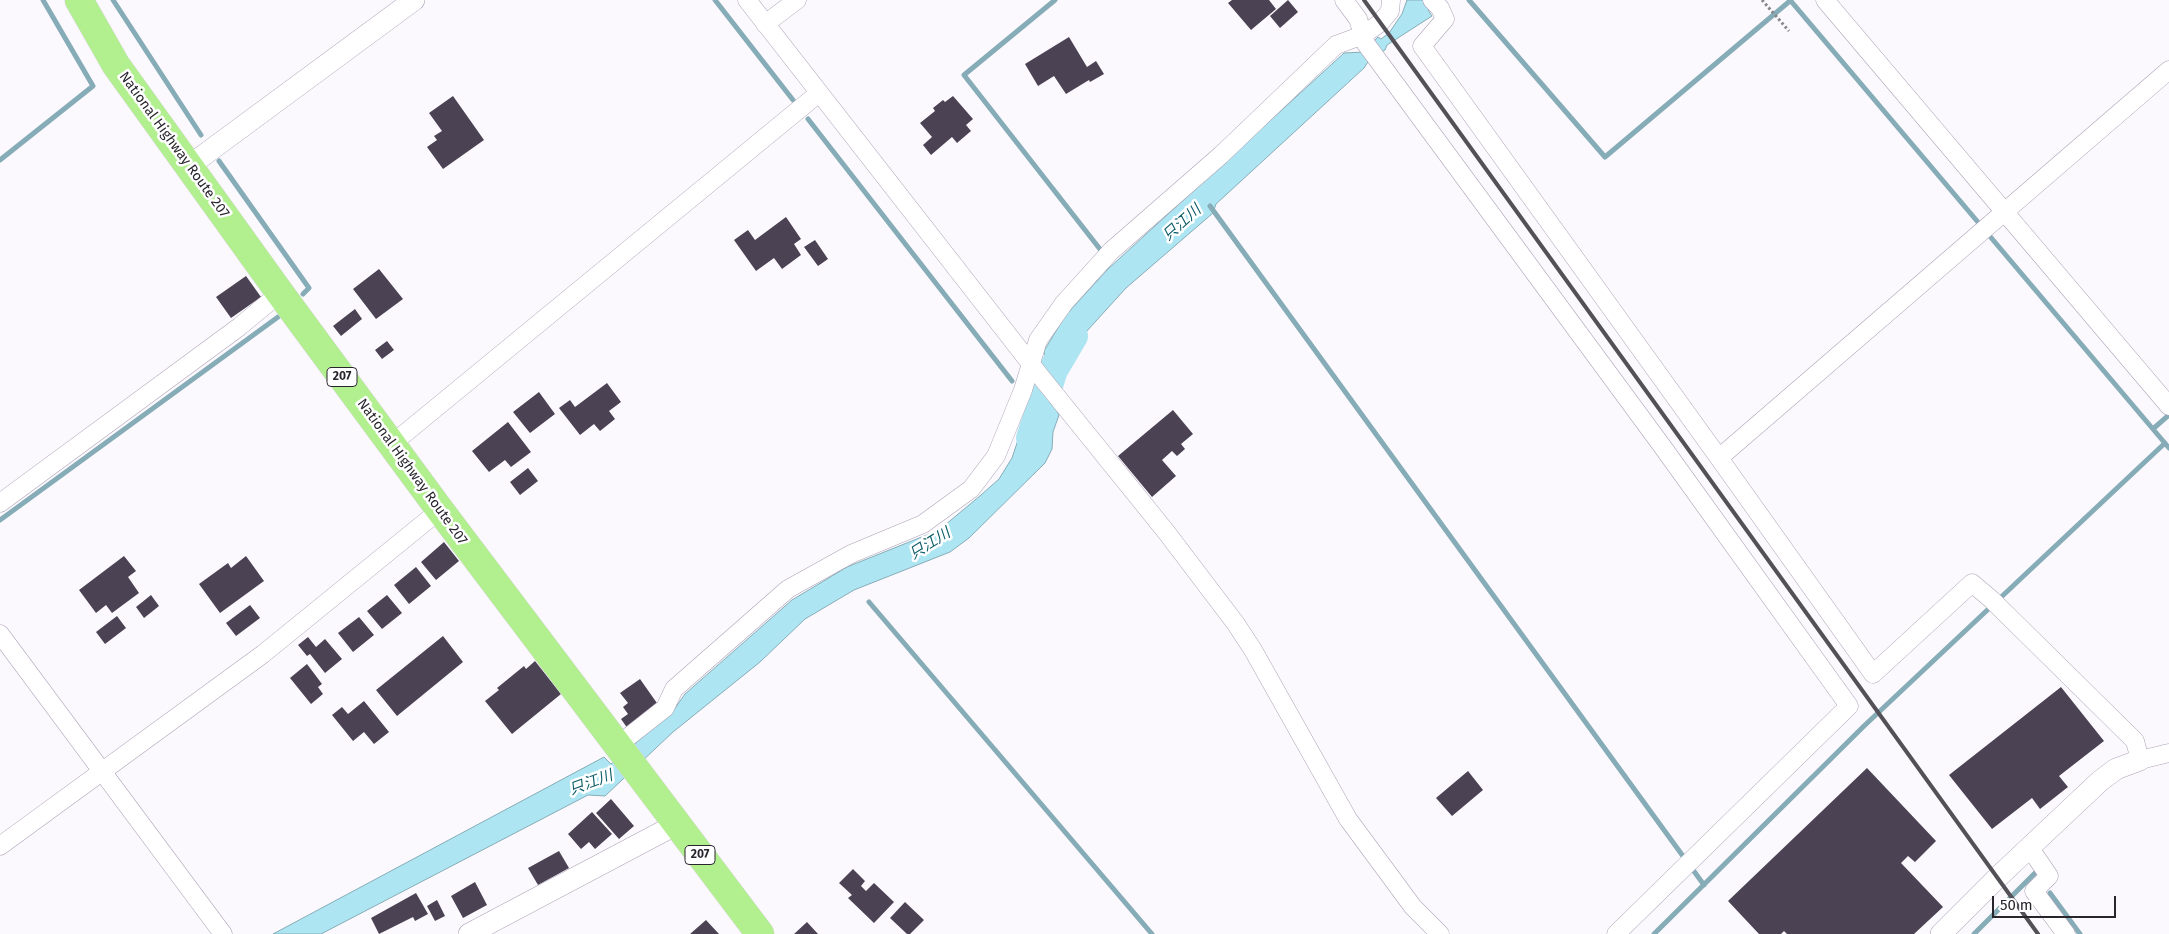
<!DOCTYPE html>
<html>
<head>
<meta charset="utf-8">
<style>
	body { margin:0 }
	#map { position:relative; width:2169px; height:934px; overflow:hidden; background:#fcf9fe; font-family:"Fira Sans",sans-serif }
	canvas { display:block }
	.scale { position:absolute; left:1992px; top:896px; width:124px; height:22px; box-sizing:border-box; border:2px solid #29252d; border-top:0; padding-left:6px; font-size:15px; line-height:18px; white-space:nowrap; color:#29252d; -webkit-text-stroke:4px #fff; paint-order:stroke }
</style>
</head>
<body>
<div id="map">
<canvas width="2169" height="934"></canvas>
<div class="scale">50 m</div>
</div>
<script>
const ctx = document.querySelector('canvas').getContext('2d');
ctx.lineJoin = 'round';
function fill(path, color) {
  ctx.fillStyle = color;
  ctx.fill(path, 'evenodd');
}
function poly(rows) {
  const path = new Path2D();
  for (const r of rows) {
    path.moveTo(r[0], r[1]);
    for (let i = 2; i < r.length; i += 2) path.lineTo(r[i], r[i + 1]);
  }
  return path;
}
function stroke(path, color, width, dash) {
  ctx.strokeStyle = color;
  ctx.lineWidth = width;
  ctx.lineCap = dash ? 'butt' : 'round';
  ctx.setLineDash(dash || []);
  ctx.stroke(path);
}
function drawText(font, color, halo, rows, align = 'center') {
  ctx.font = font + ' "Fira Sans","Noto Sans JP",sans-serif';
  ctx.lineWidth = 5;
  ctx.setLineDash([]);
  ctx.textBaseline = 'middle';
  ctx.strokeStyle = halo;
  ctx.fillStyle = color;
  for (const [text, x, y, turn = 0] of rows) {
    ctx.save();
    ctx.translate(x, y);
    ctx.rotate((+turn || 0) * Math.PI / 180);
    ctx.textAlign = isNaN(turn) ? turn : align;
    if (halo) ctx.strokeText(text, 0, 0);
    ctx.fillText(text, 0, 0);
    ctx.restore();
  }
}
const water = poly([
	[1407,0,1441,0,1428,10,1432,16,1387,45,1385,50,1371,57,1364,68,1216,204,1213,213,1126,288,1086,332,1063,370,1046,369,1044,351,1065,316,1108,269,1344,53,1364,52,1378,37,1381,39,1389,33,1402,14,1407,0],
	[1042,400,1056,409,1059,415,1053,432,1052,449,1045,463,969,538,950,552,854,590,805,619,760,662,673,732,605,796,588,795,321,934,273,934,604,757,611,764,673,711,685,694,792,600,847,567,939,530,981,495,999,479,1012,458,1031,401,1042,400]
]);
fill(water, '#ade6f2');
stroke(water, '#85acb7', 1);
stroke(poly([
	[113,0,201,135],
	[715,0,793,100],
	[1055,0,964,75,1103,253],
	[1469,0,1605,157,1791,0],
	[1790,0,2169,448],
	[808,119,1012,381],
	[0,160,93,86,43,0],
	[219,161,309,288,303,294],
	[1210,206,1704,885],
	[2154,428,2169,415],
	[0,520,278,317],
	[869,602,1152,934],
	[2050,893,2080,934],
	[1654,934,1864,726,2165,443],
	[1974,934,2035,873]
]), '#85acb7', 5);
stroke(poly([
	[1031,438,1053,370,1073,336]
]), '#ade6f2', 30);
fill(poly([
	[1232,0,1269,0,1276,9,1251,30,1228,3],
	[1288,0,1298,12,1280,28,1270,16],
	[1069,37,1087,67,1096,61,1104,74,1090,82,1089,80,1066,94,1054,76,1038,86,1025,64],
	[453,96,484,140,443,169,427,147,437,140,434,136,442,131,429,113],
	[953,96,973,119,966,125,971,131,957,143,952,137,931,155,923,145,932,137,920,123,935,111,933,108,943,100,945,102],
	[786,217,801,239,794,244,801,255,782,269,774,258,756,271,734,240,748,230,755,240],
	[815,240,828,259,818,266,804,247],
	[379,269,403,299,376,319,353,289],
	[246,276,261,297,231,318,216,297],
	[355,309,362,319,341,336,333,326],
	[387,341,394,350,382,359,375,350],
	[607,383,621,402,609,411,615,419,600,431,594,424,580,435,559,408,570,400,575,407],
	[539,392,555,414,530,433,513,412],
	[1173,410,1193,434,1181,444,1185,449,1177,456,1172,451,1162,460,1176,476,1152,497,1118,456],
	[508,422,531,452,511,467,505,460,489,472,472,451],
	[528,468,538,481,520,495,510,482],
	[444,542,459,561,436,580,421,562],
	[124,556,136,571,128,577,139,593,112,613,106,605,96,613,79,590],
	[246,556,264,581,220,613,199,584,228,563,231,568],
	[416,567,431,586,409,604,394,585],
	[151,595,159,606,144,618,136,607],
	[387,595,402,613,382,629,367,611],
	[250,605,260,618,236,636,226,623],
	[117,616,126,628,105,644,96,632],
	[359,617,374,635,353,652,338,633],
	[443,636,463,662,397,716,376,690],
	[308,637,316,647,325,639,342,659,325,673,310,654,307,656,298,645],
	[535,661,561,694,512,734,485,701,499,690,497,688,524,666,526,669],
	[307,664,322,684,318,687,323,694,311,704,290,678],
	[640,679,659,706,628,729,621,719,628,714,623,707,628,703,620,693],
	[2061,687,2104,741,2059,776,2068,787,2040,809,2032,798,1992,829,1949,775],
	[364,701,389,732,374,744,364,732,353,741,332,715,342,707,348,714],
	[1867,768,1936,841,1915,862,1908,856,1901,863,1943,907,1914,934,1787,934,1784,931,1781,934,1759,934,1728,901],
	[1468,771,1483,790,1452,816,1436,798],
	[611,799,634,826,619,839,596,813],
	[592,812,612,834,595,849,589,842,581,849,568,834],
	[559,851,569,868,538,885,528,868],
	[853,869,865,881,861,886,866,891,874,883,894,902,874,923,848,898,852,895,839,883],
	[475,882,487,905,463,918,451,896],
	[416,893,428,914,415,921,413,917,379,934,371,918],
	[437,900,445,916,435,921,427,906],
	[905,902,924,920,910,934,907,934,890,918],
	[706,920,719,934,690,934],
	[807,922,818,934,794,934]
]), '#4b4253');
const minor = poly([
	[747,0,1041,377,1167,533,1236,624,1253,650,1348,819,1413,907,1440,934],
	[1344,0,1358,19,1366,44,1662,446,1849,706,1616,934],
	[1432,0,1440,8,1445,19,1422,46,1719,458],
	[1825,0,2169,406],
	[765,24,797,0],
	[2169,70,1719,458,1873,674,1972,583,1992,600,2135,741,2140,760,2169,753],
	[392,444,819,93],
	[0,503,239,327,280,293],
	[0,634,223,934],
	[618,745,665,708,674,689,788,589,851,554,923,524,971,489,996,456,1023,390,1038,340,1064,303,1111,251,1221,155,1336,45,1363,35,1380,23,1390,11,1391,0],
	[0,846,263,654,440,510],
	[2029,847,2049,876,2034,891,2066,934]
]);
const tertiary = poly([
	[189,166,414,0],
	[469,934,677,824],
	[1941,934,1997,878,2100,781,2116,769,2140,760]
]);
const trunk = poly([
	[79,0,116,65,280,293,440,510,760,934]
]);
stroke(minor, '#aca2b6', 19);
stroke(tertiary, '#aca2b6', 22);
stroke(trunk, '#d8d8d9', 29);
stroke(poly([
	[1762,0,1789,31]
]), '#88858b', 3, [2.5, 2.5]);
stroke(minor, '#fff', 18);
stroke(tertiary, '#fff', 21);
stroke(trunk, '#b2f08f', 28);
stroke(poly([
	[1364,0,2038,934]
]), '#545057', 4);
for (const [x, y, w] of [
	[342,377,30],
	[700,855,30]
]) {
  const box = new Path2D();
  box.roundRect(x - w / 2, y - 9.5, w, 19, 4);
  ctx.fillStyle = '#fff';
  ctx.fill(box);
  stroke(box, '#29252d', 1);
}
drawText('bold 12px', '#29252d', null, [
	["207",342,377],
	["207",700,855]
]);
drawText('14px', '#29252d', '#fff', [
	["National Highway Route 207",174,145,54],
	["National Highway Route 207",412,472,54]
]);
drawText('italic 15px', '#0b5b68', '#fff', [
	["只江川",1182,223,-42],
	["只江川",930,544,-32],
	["只江川",591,783,-20]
]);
</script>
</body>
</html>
